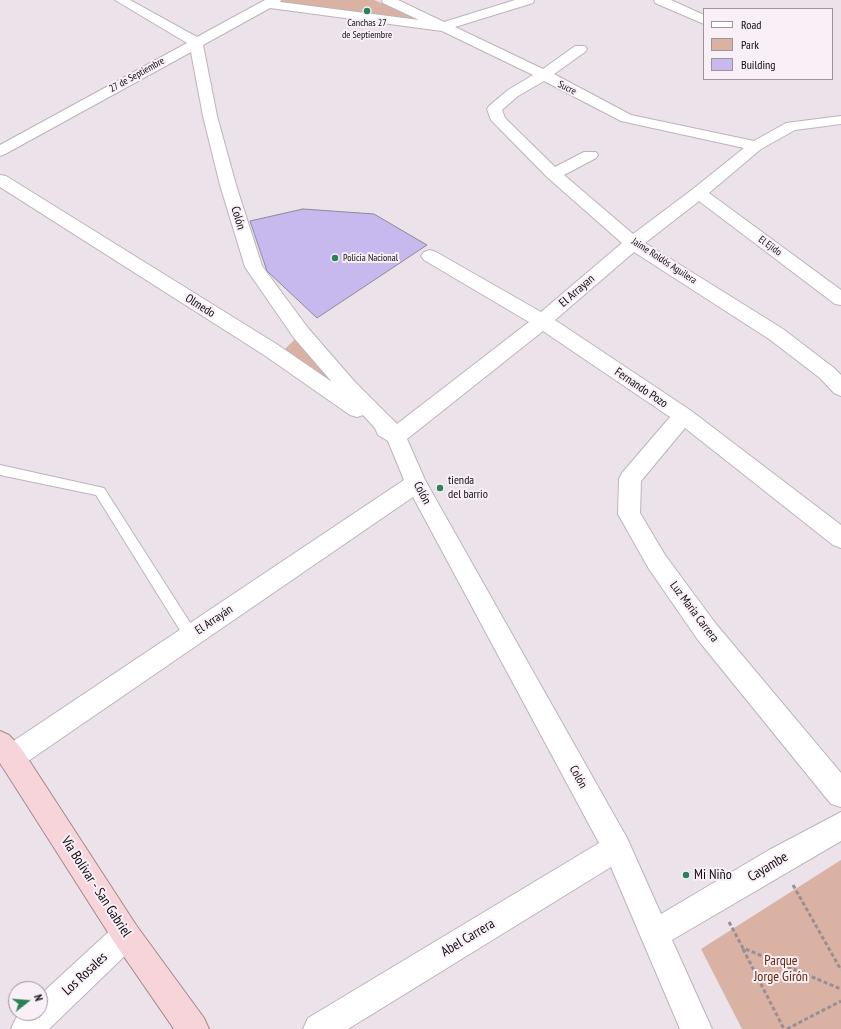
<!DOCTYPE html>
<html>
<head>
<meta charset="utf-8">
<style>
	body { margin:0 }
	#map { position:relative; width:841px; height:1029px; overflow:hidden; background:#ebe2ea; font-family:"PT Sans Narrow",sans-serif }
	canvas { display:block }
	.legend { position:absolute; left:703px; top:8px; width:130px; height:72px; box-sizing:border-box; background:#f9eff7; border:1px solid #9b949a; margin:0; padding:5px 7px; list-style:none; font-size:12px; color:#0f0c0f }
	.legend li { display:flex; align-items:center; gap:8px; height:20px }
	.legend b { width:20px; border:1px solid #9b949a }
	.north { position:absolute; left:8px; top:981px; width:40px; height:40px; box-sizing:border-box; background:#f9eff7; border:1px solid #9b949a; border-radius:50%; rotate:73deg; font-size:11px; font-weight:700; line-height:16px; text-align:center; color:#0f0c0f }
	.north::after { content:''; display:block; margin:auto; width:14px; height:18px; background:#2a8357; clip-path:polygon(50% 0,100% 100%,50% 72%,0 100%) }
</style>
</head>
<body>
<div id="map">
<canvas width="841" height="1029"></canvas>
<ul class="legend">
<li><b style="height:5px;background:#fff"></b>Road</li>
<li><b style="height:11px;background:#dab2a3"></b>Park</li>
<li><b style="height:11px;background:#c7b9ed"></b>Building</li>
</ul>
<div class="north">N</div>
</div>
<script>
const ctx = document.querySelector('canvas').getContext('2d');
ctx.lineJoin = 'round';
function fill(path, color) {
  ctx.fillStyle = color;
  ctx.fill(path, 'evenodd');
}
function poly(rows) {
  const path = new Path2D();
  for (const r of rows) {
    path.moveTo(r[0], r[1]);
    for (let i = 2; i < r.length; i += 2) path.lineTo(r[i], r[i + 1]);
  }
  return path;
}
function stroke(path, color, width, dash) {
  ctx.strokeStyle = color;
  ctx.lineWidth = width;
  ctx.lineCap = dash ? 'butt' : 'round';
  ctx.setLineDash(dash || []);
  ctx.stroke(path);
}
function drawText(font, color, halo, rows, align = 'center') {
  ctx.font = font + ' "PT Sans Narrow",sans-serif';
  ctx.lineWidth = 4;
  ctx.setLineDash([]);
  ctx.textBaseline = 'middle';
  ctx.strokeStyle = halo;
  ctx.fillStyle = color;
  for (const [text, x, y, turn = 0] of rows) {
    ctx.save();
    ctx.translate(x, y);
    ctx.rotate((+turn || 0) * Math.PI / 180);
    ctx.textAlign = isNaN(turn) ? turn : align;
    if (halo) ctx.strokeText(text, 0, 0);
    ctx.fillText(text, 0, 0);
    ctx.restore();
  }
}
fill(poly([
	[277,0,374,0,432,24,270,4],
	[301,333,386,433,279,355],
	[841,860,841,1029,742,1029,701,949]
]), '#dab2a3');
const building = poly([
	[303,209,374,214,427,245,317,318,267,271,250,221,303,209]
]);
fill(building, '#c7b9ed');
stroke(building, '#8c8a93', 1);
const service = poly([
	[0,465,104,488,196,632,198,636,196,640,191,642,186,640,96,495,0,475,0,465]
]);
const minor = poly([
	[115,0,130,0,197,37,265,0,281,0,280,2,419,20,383,3,382,0,398,0,444,22,515,0,534,0,533,3,455,27,543,69,575,46,585,46,587,49,585,52,554,74,631,115,754,141,786,123,841,116,841,124,795,130,761,149,709,193,841,290,841,305,835,304,699,201,645,243,783,329,834,368,841,375,841,396,834,393,820,378,769,339,634,252,555,320,690,410,841,525,841,548,833,545,685,428,641,481,640,513,665,555,716,624,841,773,841,807,831,804,698,640,649,569,618,514,619,479,622,473,670,417,543,331,407,439,425,480,627,838,661,914,769,850,841,812,841,841,672,940,712,1029,680,1029,611,867,348,1029,303,1029,308,1018,599,843,413,497,21,766,12,770,3,766,0,754,3,748,404,480,388,441,378,435,375,428,363,415,357,417,350,415,264,355,0,187,0,175,6,176,278,345,332,382,294,338,245,267,220,185,203,116,191,52,5,154,0,156,0,145,187,43,115,0],
	[270,8,442,31,533,75,508,90,489,106,487,109,491,120,547,177,622,243,541,312,436,252,430,250,424,252,421,256,424,260,529,322,397,424,354,381,308,328,262,266,236,185,217,116,203,45,270,8],
	[544,81,621,121,744,148,693,189,633,234,564,175,596,158,598,155,596,152,584,152,555,167,505,118,502,110,518,96,544,81],
	[654,0,671,0,704,15,704,24,655,3,654,0],
	[126,920,136,925,141,935,136,945,49,1029,11,1029,16,1018,21,1013,40,1013,40,995,116,925,126,920]
]);
const trunk = poly([
	[0,731,9,735,21,748,136,925,204,1018,209,1029,174,1029,116,945,0,763,0,731]
]);
stroke(service, '#bcb3bb', 2);
stroke(minor, '#bcb3bb', 2);
stroke(trunk, '#a4878c', 2);
stroke(poly([
	[793,885,841,970],
	[729,922,743,948,841,989],
	[743,949,784,1029],
	[787,1029,841,1001]
]), '#968f95', 3, [4, 2.5]);
fill(service, '#fff');
fill(minor, '#fff');
fill(trunk, '#f7d4da');
for (const [x, y, r, color] of [
	[367,11,4,"#2a8357"],
	[335,258,4,"#2a8357"],
	[440,488,4,"#2a8357"],
	[686,875,4,"#2a8357"]
]) {
  const dot = new Path2D();
  dot.arc(x, y, r, 0, 2 * Math.PI);
  ctx.fillStyle = color;
  ctx.fill(dot);
  stroke(dot, '#f9eff7', 1.5);
}
drawText('10px', '#0f0c0f', '#f9eff7', [
	["Canchas 27",367,23],
	["de Septiembre",367,35],
	["Policia Nacional",343,258,"left"]
]);
drawText('10px', '#0f0c0f', '#f9eff7', [
	["27 de Septiembre",137,75,-29],
	["Sucre",567,88,27],
	["El Ejido",770,246,36],
	["Jaime Roldós Aguilera",664,261,33]
]);
drawText('12px', '#0f0c0f', '#f9eff7', [
	["Colón",238,218,73],
	["El Arrayan",577,291,-41],
	["Olmedo",200,306,32],
	["Fernando Pozo",641,388,34],
	["Colón",422,493,62],
	["Luz María Carrera",694,612,53],
	["El Arrayán",214,620,-34],
	["Colón",578,777,61]
]);
drawText('12px', '#0f0c0f', '#f9eff7', [
	["tienda",448,481],
	["del barrio",448,495]
], 'left');
drawText('14px', '#0f0c0f', '#f9eff7', [
	["Cayambe",768,867,-31],
	["Vía Bolívar - San Gabriel",96,887,57],
	["Abel Carrera",468,938,-31],
	["Los Rosales",85,974,-43]
]);
drawText('14px', '#0f0c0f', '#f9eff7', [
	["Mi Niño",694,875]
], 'left');
drawText('14px', '#6a2708', '#f9eff7', [
	["Parque",781,961],
	["Jorge Girón",781,977]
]);
</script>
</body>
</html>
